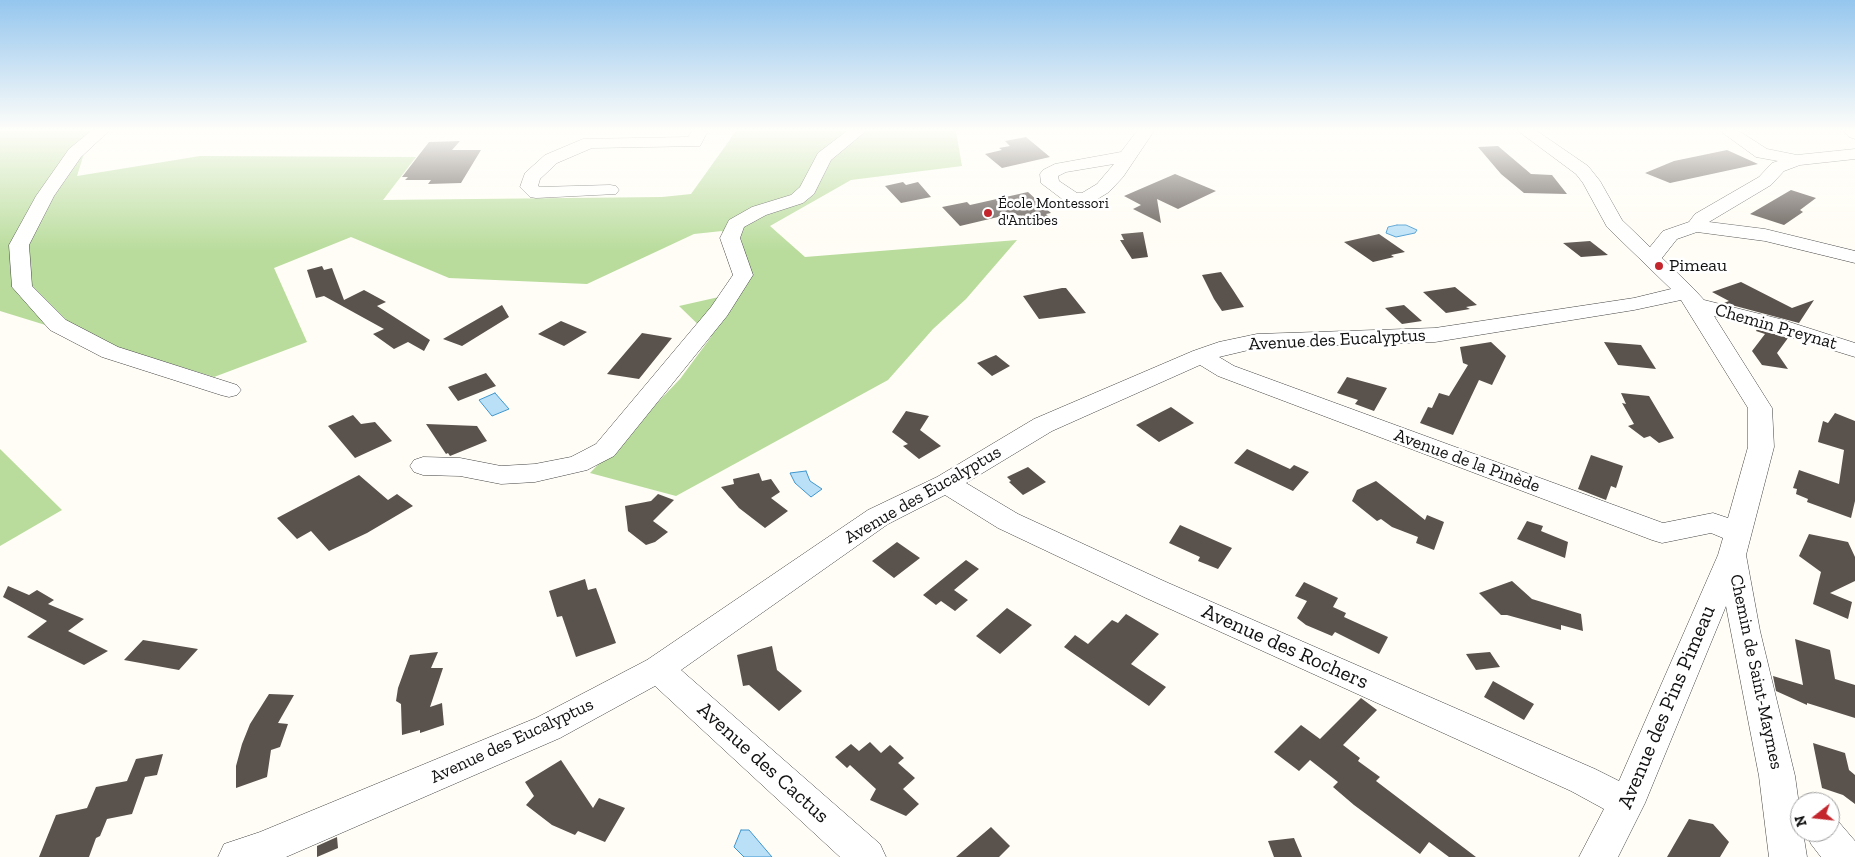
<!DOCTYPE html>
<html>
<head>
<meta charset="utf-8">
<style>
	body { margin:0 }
	#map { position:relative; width:1855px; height:857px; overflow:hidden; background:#fffdf5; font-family:"Zilla Slab",serif }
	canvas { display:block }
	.north { position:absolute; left:1790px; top:792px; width:50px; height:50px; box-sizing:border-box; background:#fff; border:1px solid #a0a0a0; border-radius:50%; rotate:254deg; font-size:14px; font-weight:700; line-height:20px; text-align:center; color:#111 }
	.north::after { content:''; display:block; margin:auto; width:18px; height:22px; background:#c4262e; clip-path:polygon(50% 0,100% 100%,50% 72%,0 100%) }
</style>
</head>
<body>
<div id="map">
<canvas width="1855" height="857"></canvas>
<div class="north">N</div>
</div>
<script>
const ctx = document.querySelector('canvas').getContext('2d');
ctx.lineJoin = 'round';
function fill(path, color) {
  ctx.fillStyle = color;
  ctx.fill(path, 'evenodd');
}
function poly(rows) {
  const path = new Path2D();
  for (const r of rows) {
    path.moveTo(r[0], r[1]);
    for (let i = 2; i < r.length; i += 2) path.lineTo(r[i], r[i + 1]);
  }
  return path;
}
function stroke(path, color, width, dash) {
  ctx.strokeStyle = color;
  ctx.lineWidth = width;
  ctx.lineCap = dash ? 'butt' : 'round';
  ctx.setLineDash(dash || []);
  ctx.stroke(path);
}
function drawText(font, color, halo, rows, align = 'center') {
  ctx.font = font + ' "Zilla Slab",serif';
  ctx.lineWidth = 5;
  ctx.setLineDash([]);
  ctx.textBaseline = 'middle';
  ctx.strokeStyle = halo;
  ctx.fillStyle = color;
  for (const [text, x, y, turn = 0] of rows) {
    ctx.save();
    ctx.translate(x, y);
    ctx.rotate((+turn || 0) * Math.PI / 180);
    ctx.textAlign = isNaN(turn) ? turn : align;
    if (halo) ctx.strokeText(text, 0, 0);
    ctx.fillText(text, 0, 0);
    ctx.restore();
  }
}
fill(poly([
	[0,131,91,131,77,176,200,156,416,157,383,200,662,197,691,194,736,131,956,131,962,166,851,180,770,226,805,257,1017,240,966,299,933,329,888,380,676,496,590,473,680,379,711,337,679,306,741,292,722,231,694,234,587,284,449,278,351,237,274,268,307,342,214,377,0,311],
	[0,449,62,510,0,546]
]), '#b9dc9c');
const water = poly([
	[1397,225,1406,225,1417,230,1415,233,1396,237,1386,233,1388,227,1397,225],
	[495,393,509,409,492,416,479,400,495,393],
	[806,471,810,481,822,489,811,497,795,483,790,473,806,471],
	[741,830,749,830,772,857,744,857,734,847,741,830]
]);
fill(water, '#b9e0f7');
stroke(water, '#3f96cf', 1);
fill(poly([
	[1026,137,1050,157,1002,168,985,154,1002,150,999,148,1010,146,1005,141],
	[460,141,452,150,481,150,461,183,428,184,431,180,405,180,408,177,402,177,429,142],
	[1498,146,1531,174,1552,175,1567,194,1524,193,1501,174,1478,147],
	[1727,150,1758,164,1670,183,1645,173,1674,161],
	[1175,174,1216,191,1178,209,1157,199,1161,223,1133,209,1141,205,1124,196],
	[903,182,906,185,918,182,931,197,901,203,885,186],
	[1791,190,1816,198,1800,210,1803,212,1784,225,1750,214],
	[1028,192,1051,213,1046,214,1049,217,1025,222,1015,213,960,226,942,207,967,202,970,205],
	[1143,232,1148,257,1132,259,1120,240,1124,240,1121,234],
	[1379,234,1405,252,1391,255,1394,257,1373,262,1344,242],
	[1590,241,1608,255,1581,257,1563,243],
	[322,266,324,270,332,268,344,300,364,290,386,302,377,306,430,340,424,351,408,342,394,349,373,334,384,329,324,296,316,298,307,270],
	[1221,272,1233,290,1244,307,1222,311,1214,299,1202,275],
	[1741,282,1792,308,1814,300,1799,323,1724,303,1729,301,1712,292],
	[1455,287,1477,305,1466,307,1470,309,1446,313,1423,292],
	[1062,288,1066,288,1086,313,1039,319,1023,296],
	[502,305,509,317,462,346,443,339],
	[1404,305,1422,321,1402,324,1385,308],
	[561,321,587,332,564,346,538,334],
	[1757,329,1788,338,1777,353,1788,369,1762,365,1752,351,1765,334,1756,331],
	[642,333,672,338,639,379,607,374],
	[1491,342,1506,356,1492,385,1479,380,1453,435,1420,423,1428,407,1432,408,1439,393,1449,396,1468,365,1463,363,1460,347],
	[1604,342,1641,345,1656,369,1618,365],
	[996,355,1010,366,992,376,977,363],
	[486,373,496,386,458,401,448,387],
	[1347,377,1387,388,1374,411,1355,404,1358,400,1337,393],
	[1621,393,1649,396,1674,438,1659,443,1650,436,1644,438,1628,426,1634,424,1622,403,1626,404],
	[1171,407,1194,423,1159,442,1136,425],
	[906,411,929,416,920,430,941,446,919,459,903,446,908,444,892,432],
	[1835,413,1855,421,1855,501,1851,518,1807,502,1808,499,1796,494,1797,489,1793,488,1799,470,1839,484,1844,450,1818,442,1823,421,1828,423],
	[353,415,361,424,375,422,392,441,355,458,328,426],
	[426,424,477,426,487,441,450,456,448,453,446,454],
	[1247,449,1290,469,1294,465,1309,472,1293,491,1234,463],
	[1591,455,1623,466,1616,488,1611,486,1606,500,1578,489],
	[1028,467,1046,482,1023,495,1009,482,1011,481,1007,477],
	[759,473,762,481,771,479,780,492,771,498,788,511,765,528,739,508,721,487,734,484,733,479],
	[359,475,388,500,397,494,413,506,367,533,329,551,311,531,297,539,277,518],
	[1376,481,1425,520,1427,515,1444,522,1434,550,1416,543,1418,537,1392,527,1381,519,1377,521,1352,501,1357,490],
	[658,494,674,500,653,521,668,532,655,542,646,545,628,531,625,506,651,501],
	[1527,521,1543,526,1541,531,1568,542,1565,558,1517,539],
	[1180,525,1232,548,1218,569,1198,561,1200,557,1169,543],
	[1809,534,1848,542,1855,557,1855,581,1830,593,1852,602,1848,619,1813,604,1821,572,1799,556],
	[897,542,920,558,894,578,872,561],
	[966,560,979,569,954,590,968,600,955,611,941,601,936,605,923,595],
	[585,579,588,590,596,588,616,643,576,657,562,616,557,617,549,591],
	[1512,581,1532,599,1581,614,1583,631,1561,625,1561,630,1507,615,1501,615,1479,593],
	[1304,582,1338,598,1333,607,1346,613,1344,617,1388,637,1379,654,1335,632,1332,636,1306,625,1297,618,1307,601,1295,596],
	[8,586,29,595,37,590,54,600,48,604,84,619,68,631,108,651,84,665,27,637,47,621,3,597],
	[1007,608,1032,625,1000,654,976,636],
	[1126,614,1159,634,1131,664,1166,687,1149,706,1064,647,1075,635,1088,644,1112,620,1118,623],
	[1795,639,1830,650,1835,679,1855,685,1855,718,1807,703,1807,705,1776,691,1773,676,1803,685],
	[143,640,198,649,179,670,124,660],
	[772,646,777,670,802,691,779,711,749,685,743,686,737,655],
	[438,652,431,668,443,668,430,707,442,703,444,725,420,733,420,730,402,735,401,704,396,701,398,688,410,655],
	[1490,652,1500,667,1476,670,1466,654],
	[1493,681,1534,704,1524,720,1484,697],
	[269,694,294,695,278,723,288,724,280,747,271,750,267,777,236,788,236,766,242,744,250,724],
	[1361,698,1377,710,1343,745,1360,758,1358,761,1380,777,1376,781,1476,857,1449,857,1429,842,1420,854,1354,805,1333,787,1338,782,1310,760,1299,771,1274,752,1301,725,1320,739],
	[870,742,881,753,890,745,904,758,898,763,915,778,903,789,919,804,906,816,870,800,876,789,850,765,847,768,835,757,851,744,859,751],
	[1813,743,1845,753,1849,770,1855,775,1855,804,1843,795,1822,788],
	[163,754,157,775,145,777,132,814,107,819,100,836,96,838,89,857,39,857,56,815,87,808,96,787,127,781,136,759],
	[561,760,593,808,599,798,625,808,605,842,578,831,575,835,552,825,526,805,534,796,525,782],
	[1689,819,1713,824,1729,842,1720,857,1667,857],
	[991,827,1010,846,999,857,956,857],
	[337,837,338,848,317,857,317,846],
	[1294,838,1302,857,1274,857,1268,841]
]), '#5a524d');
const minor = poly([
	[91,131,109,131,81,157,54,196,29,245,32,286,66,320,118,347,237,385,241,390,237,395,229,397,221,395,102,357,50,330,12,287,9,245,36,196,69,149,91,131],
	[692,131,708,131,700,146,592,148,557,163,540,179,538,186,540,187,610,185,616,186,619,190,616,194,536,198,530,197,520,187,525,173,545,155,583,139,688,137,692,131],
	[847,131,866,131,831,160,814,194,803,203,766,215,744,227,740,238,753,275,727,316,614,456,587,470,535,482,501,484,460,476,423,475,414,472,410,466,414,460,423,457,460,458,501,466,535,464,571,457,596,444,711,307,733,275,720,238,729,220,752,207,791,195,800,187,818,153,847,131],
	[1137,131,1154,131,1123,177,1109,192,1091,203,1085,205,1066,202,1041,183,1040,174,1043,170,1055,164,1121,152,1137,131],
	[1114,164,1097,184,1082,193,1077,193,1059,181,1058,176,1066,172,1114,164],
	[1518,131,1537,131,1588,166,1600,181,1622,220,1650,247,1663,231,1689,222,1695,214,1759,177,1772,163,1778,161,1756,157,1720,131,1739,131,1767,149,1797,155,1855,149,1855,159,1800,165,1784,171,1771,185,1709,222,1765,229,1855,251,1855,263,1765,241,1697,232,1677,239,1662,258,1693,288,1704,300,1780,319,1855,343,1855,357,1764,329,1714,316,1772,408,1774,447,1746,555,1760,631,1795,776,1800,812,1800,832,1803,832,1807,857,1769,857,1759,776,1726,606,1645,803,1618,857,1579,857,1604,809,1571,791,1146,598,998,528,945,495,888,524,681,670,880,844,886,857,840,857,655,686,560,738,286,857,218,857,224,844,260,832,536,718,647,660,868,510,937,477,1034,419,1193,351,1219,342,1257,334,1435,328,1634,298,1671,289,1607,227,1583,183,1576,174,1518,131],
	[1681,300,1748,408,1748,447,1728,518,1713,513,1663,523,1234,366,1219,357,1257,348,1435,342,1634,310,1681,300],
	[1200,365,1218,376,1652,540,1662,543,1711,533,1723,538,1718,555,1619,781,1595,769,1166,582,1018,514,966,483,1052,431,1200,365],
	[1843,131,1855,131,1855,139,1849,137,1843,131],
	[1830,817,1837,820,1855,841,1855,857,1821,857,1811,844,1806,832,1830,832,1830,817]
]);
stroke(minor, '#444', 1);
fill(minor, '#fff');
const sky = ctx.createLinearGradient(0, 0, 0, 251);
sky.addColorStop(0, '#95c6ee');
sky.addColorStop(0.52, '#fffefa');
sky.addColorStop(1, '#fffefa00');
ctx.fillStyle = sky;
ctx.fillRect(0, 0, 1855, 251);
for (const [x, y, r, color] of [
	[988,213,5,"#c4262e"],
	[1659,266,5,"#c4262e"]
]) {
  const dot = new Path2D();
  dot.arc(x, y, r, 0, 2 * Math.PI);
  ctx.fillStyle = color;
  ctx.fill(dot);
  stroke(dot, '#fff', 2);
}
drawText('15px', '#111', '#fff', [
	["École Montessori",998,204],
	["d'Antibes",998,221]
], 'left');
drawText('18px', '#111', '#fff', [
	["Pimeau",1669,266]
], 'left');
drawText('18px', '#111', '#fff', [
	["Chemin Preynat",1776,327,16],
	["Avenue des Eucalyptus",1337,340,-3],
	["Avenue de la Pinède",1467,461,20],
	["Avenue des Eucalyptus",923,495,-30],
	["Chemin de Saint-Maymes",1756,672,78],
	["Avenue des Eucalyptus",512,741,-25]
]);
drawText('21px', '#111', '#fff', [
	["Avenue des Rochers",1285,647,24],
	["Avenue des Pins Pimeau",1667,707,-67],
	["Avenue des Cactus",763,763,42]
]);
</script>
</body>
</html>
